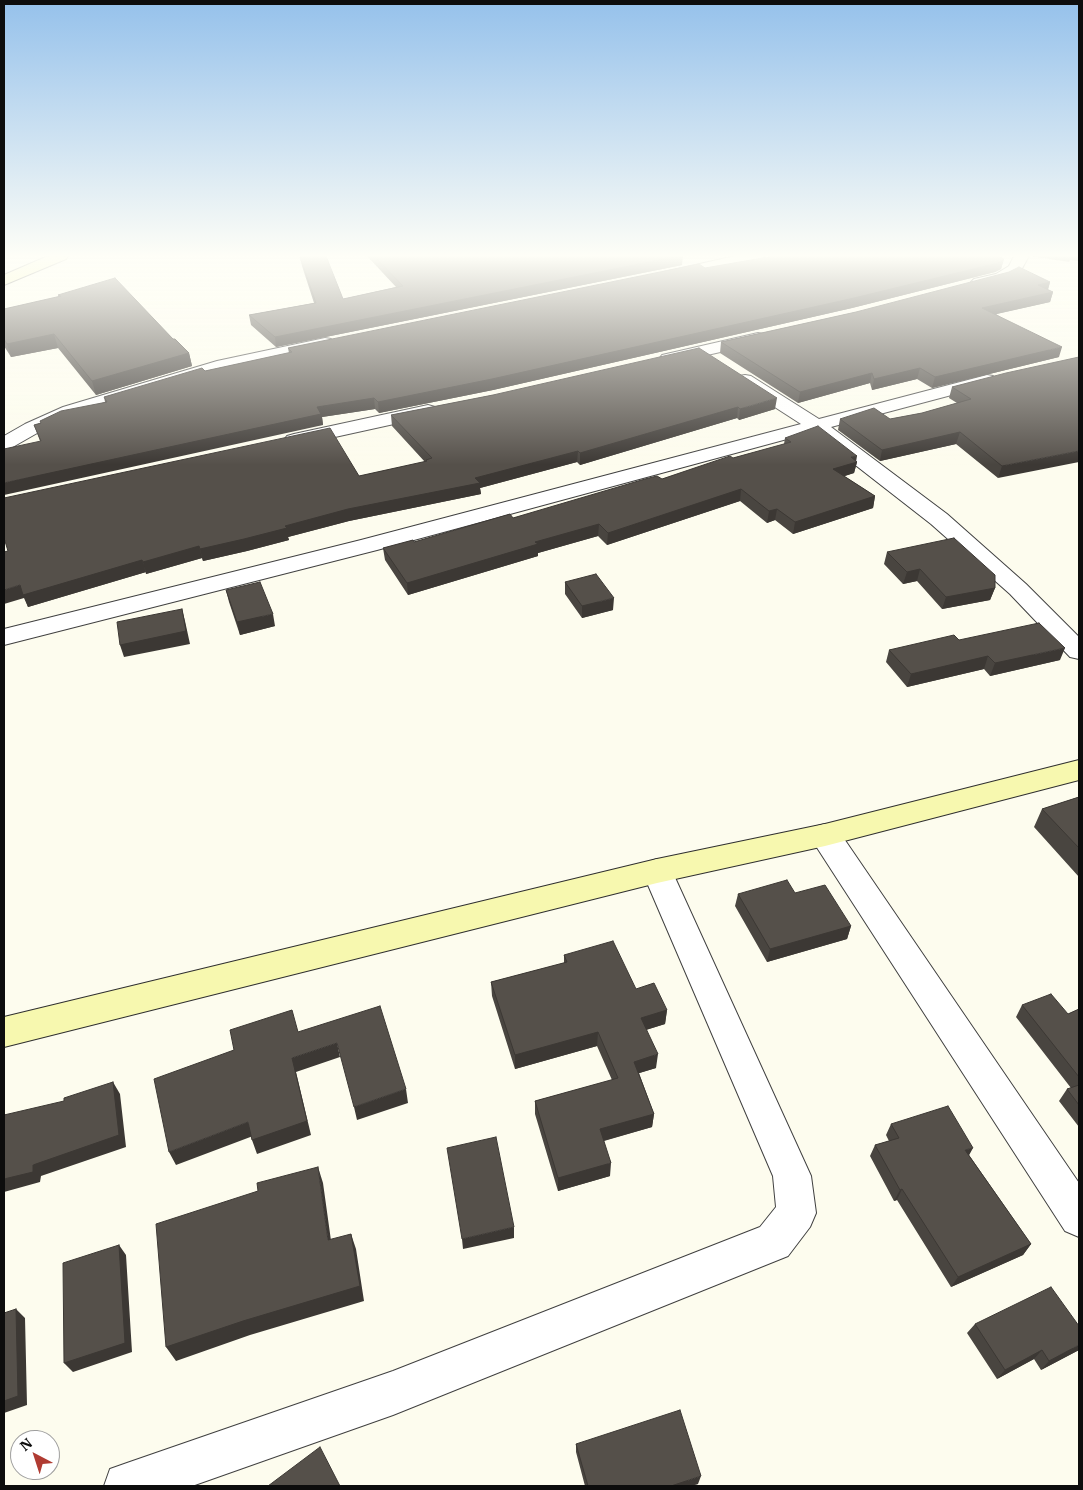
<!DOCTYPE html>
<html>
<head>
<meta charset="utf-8">
<style>
	body { margin:0 }
	#map { position:relative; width:1083px; height:1490px; overflow:hidden; background:#fdfcee; font-family:"IBM Plex Serif",serif }
	canvas { display:block }
	.frame { position:absolute; inset:0; border:5px solid #0d0d0d; pointer-events:none }
	.north { position:absolute; left:10px; top:1430px; width:50px; height:50px; box-sizing:border-box; background:#fff; border:1px solid #9e9e9e; border-radius:50%; rotate:320deg; font-size:14px; font-weight:700; line-height:20px; text-align:center; color:#0d0d0d }
	.north::after { content:''; display:block; margin:auto; width:18px; height:22px; background:#b03b32; clip-path:polygon(50% 0,100% 100%,50% 72%,0 100%) }
</style>
</head>
<body>
<div id="map">
<canvas width="1083" height="1490"></canvas>
<div class="frame"></div>
<div class="north">N</div>
</div>
<script>
const ctx = document.querySelector('canvas').getContext('2d');
ctx.lineJoin = 'round';
function poly(rows) {
  const path = new Path2D();
  for (const r of rows) {
    path.moveTo(r[0], r[1]);
    for (let i = 2; i < r.length; i += 2) path.lineTo(r[i], r[i + 1]);
  }
  return path;
}
function stroke(path, color, width, dash) {
  ctx.strokeStyle = color;
  ctx.lineWidth = width;
  ctx.lineCap = dash ? 'butt' : 'round';
  ctx.setLineDash(dash || []);
  ctx.stroke(path);
}
function fill(path, color) {
  ctx.fillStyle = color;
  ctx.fill(path, 'evenodd');
}
const street = poly([
	[735,256,764,256,757,260,669,280,664,278,661,275,664,272,735,256],
	[1014,256,1029,256,1020,272,1006,280,979,287,974,285,971,282,974,279,996,274,1009,266,1014,256],
	[758,333,764,334,766,338,764,342,668,364,662,363,659,359,662,355,758,333],
	[325,338,331,339,334,343,331,347,227,369,77,415,39,432,11,448,4,450,4,436,25,424,63,407,217,361,325,338],
	[745,375,751,376,819,419,987,375,993,376,996,380,993,384,831,427,947,514,1026,584,1079,637,1079,659,1070,657,1010,594,931,524,813,432,377,550,4,645,4,629,361,540,801,424,739,384,736,380,739,376,745,375],
	[428,405,435,407,437,411,435,415,294,446,287,444,284,440,287,436,294,434,428,405],
	[825,824,836,827,1079,1183,1079,1237,1065,1231,814,843,810,835,814,827,825,824],
	[657,859,668,863,672,871,811,1176,816,1213,810,1227,788,1256,393,1415,192,1486,104,1486,110,1469,127,1463,393,1371,760,1227,776,1207,773,1176,642,871,646,863,657,859]
]);
const secondary = poly([
	[48,256,68,256,66,259,4,285,4,275,48,256],
	[1079,760,1079,780,825,846,657,883,4,1047,4,1017,657,859,825,824,1079,760]
]);
stroke(street, '#404040', 2);
stroke(secondary, '#2f2f2f', 2);
fill(street, '#fff');
fill(secondary, '#f7f8af');
fill(poly([
	[367,256,621,256,622,257,682,265,276,347,251,325,249,315,314,303,302,266,300,257,343,299,396,287],
	[1030,256,1079,256,1079,261,1070,260,1069,262],
	[1004,259,1001,269,995,272,852,308,493,390,379,413,375,409,322,417,323,425,40,441,34,425,41,423,105,402,104,397,205,371,289,353,288,348,705,268],
	[1050,282,1048,290,1053,292,1050,302,996,314,1059,357,932,388,917,379,872,390,870,383,798,403,720,353,721,342,856,312],
	[58,295,173,339,189,353,192,366,96,395,58,348,11,357,4,346,4,309,58,297],
	[1079,357,998,478,956,444,880,461,838,430,840,419,890,419,922,413,957,403,949,398,952,387],
	[493,395,775,409,739,420,737,418,580,465,577,462,480,488,481,494,349,521,288,537,289,540,247,551,203,561,202,558,146,574,146,572,28,607,8,551,425,462,392,426,391,415],
	[785,438,857,462,854,473,844,476,875,496,873,508,793,534,775,520,767,523,740,501,607,545,598,536,538,553,538,556,408,595,385,560,383,548,414,542,513,518,662,479,733,458,784,444],
	[887,552,995,588,990,600,942,609,917,581,903,584,884,564],
	[565,582,613,610,582,618,565,594],
	[226,590,275,626,240,635,229,602],
	[959,640,1060,660,990,676,984,669,907,687,886,662,889,650],
	[1079,797,1079,877,1034,827,1042,809],
	[795,893,851,926,847,939,767,962,735,906,738,894],
	[564,955,636,989,667,1010,665,1024,646,1030,656,1068,639,1073,654,1114,652,1127,604,1141,610,1176,558,1191,535,1114,535,1101,612,1080,597,1046,515,1069,492,996,491,982,564,963],
	[1022,1005,1068,1014,1079,1009,1079,1127,1059,1101,1067,1089,1071,1088,1016,1017],
	[891,1124,969,1155,1031,1244,1023,1255,951,1287,897,1200,894,1201,870,1156,875,1145,889,1141,886,1135],
	[975,1324,1079,1350,1041,1370,1034,1359,997,1379,967,1333],
	[576,1444,698,1484,690,1486,585,1486,576,1452]
]), '#494540');
fill(poly([
	[679,256,683,256,682,265,276,347,275,337],
	[1004,259,1001,269,995,272,852,308,493,390,379,413,378,402],
	[1050,282,1047,292,1038,285],
	[1053,292,1050,302,979,318,982,308],
	[54,334,58,348,11,357,7,344],
	[1062,347,1059,357,932,388,935,377],
	[189,353,192,366,96,395,92,381],
	[920,368,917,379,872,390,874,379],
	[872,373,870,383,798,403,800,392],
	[374,398,375,409,322,417,323,425,4,495,4,483,317,407],
	[777,398,775,409,739,420,740,409],
	[738,407,737,418,580,465,580,453],
	[960,432,956,444,880,461,882,450],
	[578,451,577,462,480,488,481,494,349,521,288,537,289,540,247,551,203,561,200,549,348,509,475,478],
	[1079,451,1079,462,998,478,1002,466],
	[857,456,856,462,857,462,854,473,830,481,833,469,851,457],
	[741,489,740,501,607,545,608,533],
	[875,496,873,508,793,534,795,522],
	[777,509,775,520,767,523,769,511],
	[599,524,598,536,538,553,538,556,408,595,407,583,535,542],
	[199,546,202,558,146,574,143,562],
	[142,560,146,572,28,607,24,598,4,604,4,590,20,585],
	[920,569,917,581,903,584,907,572],
	[995,588,990,600,942,609,946,597],
	[614,598,613,610,582,618,582,606],
	[182,609,185,621,190,644,124,657,120,645],
	[273,614,275,626,240,635,237,622],
	[1065,648,1060,660,990,676,995,663],
	[988,656,984,669,907,687,911,674],
	[851,926,847,939,767,962,770,949],
	[667,1010,665,1024,639,1032,641,1018],
	[598,1032,597,1046,515,1069,515,1055],
	[337,1043,340,1057,296,1072,311,1135,257,1154,252,1140,292,1058],
	[658,1054,656,1068,633,1075,634,1062],
	[113,1082,120,1094,126,1147,41,1176,40,1182,4,1192,4,1179,33,1165],
	[406,1089,408,1103,357,1120,354,1107],
	[654,1114,652,1127,599,1142,600,1129],
	[248,1122,253,1136,176,1165,169,1152],
	[973,1148,967,1159,965,1150],
	[611,1163,610,1176,558,1191,558,1178],
	[318,1167,323,1183,333,1255,328,1240],
	[902,1189,897,1200,894,1201,900,1190],
	[514,1227,514,1238,463,1249,462,1239],
	[351,1234,356,1249,364,1301,250,1335,176,1361,166,1347],
	[1031,1244,1023,1255,951,1287,958,1277],
	[119,1245,126,1255,132,1352,73,1372,64,1363],
	[16,1309,25,1318,27,1405,4,1413,4,1401],
	[1079,1345,1079,1350,1041,1370,1049,1361],
	[1042,1350,1034,1359,997,1379,1005,1370],
	[701,1476,698,1484,690,1486,671,1486]
]), '#3c3834');
const building = poly([
	[326,256,343,299,403,286,374,256,621,256,622,257,627,256,679,256,275,337,249,315,316,303,300,257,326,256],
	[774,256,998,256,1004,259,998,263,854,298,492,379,378,402,374,398,317,407,321,414,4,483,4,449,41,441,34,425,41,423,40,421,61,411,107,402,104,397,202,368,205,371,292,352,288,348,699,264,705,268,774,256],
	[1019,267,1050,282,1038,285,1053,292,982,308,1062,347,935,377,920,368,874,379,872,373,800,392,721,342,856,312,1009,272,1019,267],
	[115,278,173,339,175,339,189,353,92,381,54,334,7,344,4,339,4,309,61,296,58,295,115,278],
	[699,348,777,398,740,409,738,407,580,453,578,451,475,478,480,483,348,509,285,526,287,528,244,539,200,549,199,546,143,562,142,560,23,595,20,585,4,590,4,552,8,551,4,538,4,498,330,428,359,476,427,461,426,460,432,458,391,415,493,395,699,348],
	[1079,357,1079,451,1002,466,960,432,882,450,840,419,874,408,890,419,922,413,971,399,952,387,1006,373,1079,357],
	[818,426,857,456,851,457,857,462,833,469,875,496,795,522,777,509,769,511,741,489,608,533,599,524,535,542,538,544,407,583,383,548,413,540,414,542,510,514,513,518,645,479,657,476,662,479,730,456,733,458,791,442,785,438,818,426],
	[954,538,995,575,995,588,946,597,920,569,907,572,887,552,954,538],
	[596,574,614,598,582,606,565,582,596,574],
	[260,582,273,614,237,622,226,590,260,582],
	[182,609,186,631,120,645,117,622,182,609],
	[1039,623,1065,648,995,663,988,656,911,674,889,650,954,635,959,640,1039,623],
	[1079,797,1079,848,1042,809,1079,797],
	[787,880,795,893,825,885,851,926,770,949,738,894,787,880],
	[613,941,636,989,654,983,667,1010,641,1018,658,1054,634,1062,654,1114,600,1129,611,1163,558,1178,535,1101,618,1078,598,1032,515,1055,491,982,567,962,564,955,613,941],
	[1051,994,1068,1014,1079,1009,1079,1077,1022,1005,1051,994],
	[380,1006,406,1089,354,1107,337,1043,292,1058,307,1121,252,1140,248,1122,169,1152,154,1079,234,1050,230,1030,292,1010,298,1032,380,1006],
	[113,1082,119,1135,33,1165,33,1172,4,1179,4,1115,64,1101,64,1098,113,1082],
	[1079,1085,1079,1105,1067,1089,1079,1085],
	[948,1106,973,1148,965,1150,1031,1244,958,1277,902,1189,900,1190,875,1145,899,1138,891,1124,948,1106],
	[496,1137,514,1227,462,1239,447,1148,496,1137],
	[318,1167,328,1240,351,1234,360,1286,243,1321,166,1347,156,1224,258,1191,257,1183,318,1167],
	[119,1245,125,1343,64,1363,63,1263,119,1245],
	[1051,1287,1079,1326,1079,1345,1049,1361,1042,1350,1005,1370,975,1324,1051,1287],
	[16,1309,18,1396,4,1401,4,1313,16,1309],
	[680,1410,701,1476,671,1486,588,1486,576,1444,680,1410],
	[320,1447,340,1486,268,1486,320,1447]
]);
fill(building, '#55504a');
stroke(building, '#3c3834', 1);
const sky = ctx.createLinearGradient(0, 0, 0, 465);
sky.addColorStop(0, '#95c1eb');
sky.addColorStop(0.55, '#fefef7');
sky.addColorStop(1, '#fefef700');
ctx.fillStyle = sky;
ctx.fillRect(0, 0, 1083, 465);
</script>
</body>
</html>
